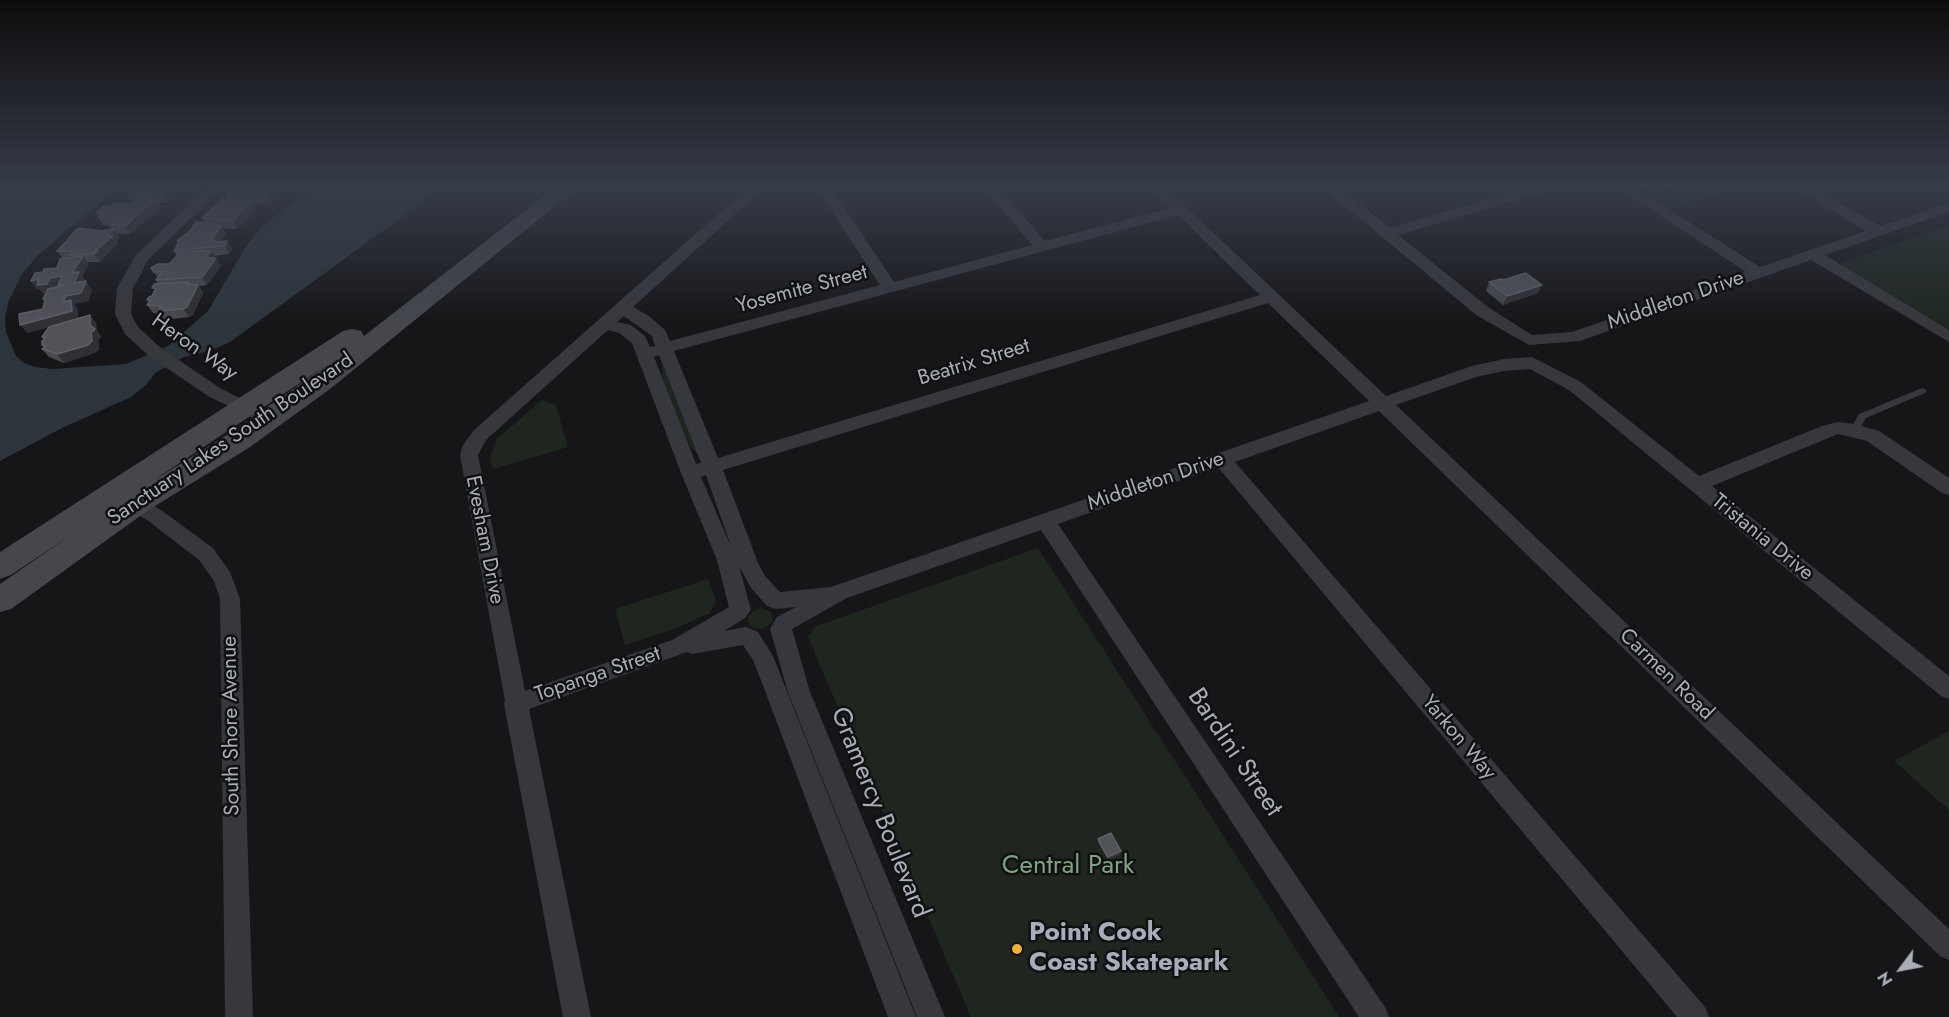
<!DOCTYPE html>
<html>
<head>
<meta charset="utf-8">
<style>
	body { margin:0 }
	#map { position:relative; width:1949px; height:1017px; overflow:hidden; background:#161618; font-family:Jost,sans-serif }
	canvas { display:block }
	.north { position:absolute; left:1871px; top:939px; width:60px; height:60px; -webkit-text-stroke:4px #111113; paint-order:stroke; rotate:238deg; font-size:16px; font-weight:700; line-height:24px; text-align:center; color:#a8adb8 }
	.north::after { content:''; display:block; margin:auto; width:21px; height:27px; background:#a8adb8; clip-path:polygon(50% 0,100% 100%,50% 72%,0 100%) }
</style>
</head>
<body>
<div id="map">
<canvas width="1949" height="1017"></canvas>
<div class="north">N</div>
</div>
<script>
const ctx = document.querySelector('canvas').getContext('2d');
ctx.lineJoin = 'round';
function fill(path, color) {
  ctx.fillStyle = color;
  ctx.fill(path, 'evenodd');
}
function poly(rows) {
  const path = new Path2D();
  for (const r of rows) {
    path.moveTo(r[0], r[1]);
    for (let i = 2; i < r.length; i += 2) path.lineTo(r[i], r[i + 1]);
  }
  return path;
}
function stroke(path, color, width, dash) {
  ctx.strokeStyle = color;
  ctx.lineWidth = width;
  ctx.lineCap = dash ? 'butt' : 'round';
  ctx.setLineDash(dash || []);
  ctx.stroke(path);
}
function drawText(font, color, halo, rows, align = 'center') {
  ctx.font = font + ' Jost,sans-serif';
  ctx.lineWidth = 5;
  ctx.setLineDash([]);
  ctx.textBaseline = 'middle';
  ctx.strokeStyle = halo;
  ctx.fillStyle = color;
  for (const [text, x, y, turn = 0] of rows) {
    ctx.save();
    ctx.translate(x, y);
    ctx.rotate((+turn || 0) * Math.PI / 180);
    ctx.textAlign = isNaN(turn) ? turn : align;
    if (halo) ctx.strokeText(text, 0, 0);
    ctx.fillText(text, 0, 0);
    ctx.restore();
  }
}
fill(poly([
	[1686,185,1709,185,1722,193,1675,208,1654,195],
	[1949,225,1949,330,1839,264],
	[661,363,662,363,699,456,687,442,663,380],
	[542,400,556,405,568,447,493,469,490,457,497,439],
	[1038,548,1264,899,1339,1017,971,1017,808,637,814,627],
	[708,579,716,600,710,613,674,629,625,645,615,609],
	[761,608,771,612,773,622,762,629,753,628,748,623,748,617,753,611],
	[1949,731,1949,810,1894,761]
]), '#1e261f');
fill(poly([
	[0,185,120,185,37,256,22,274,9,300,5,317,6,332,16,356,24,363,36,367,52,369,126,364,168,346,208,311,247,245,261,228,287,207,326,185,446,185,230,342,212,350,184,357,155,373,146,385,131,397,60,429,0,461]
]), '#2c353c');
fill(poly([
	[1922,388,1925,389,1927,391,1925,393,1866,418,1858,432,1852,432,1850,430,1859,414,1922,388]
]), '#37383d');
fill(poly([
	[210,185,225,185,148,260,133,288,131,314,138,327,161,348,220,388,275,416,278,420,275,424,269,426,208,396,149,356,125,334,115,314,117,288,136,255,210,185],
	[751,185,767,185,633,307,649,316,665,330,670,341,880,285,815,185,829,185,894,282,1032,245,982,185,997,185,1045,241,1171,208,1148,185,1163,185,1386,396,1472,366,1504,359,1532,357,1581,382,1699,476,1822,426,1838,422,1855,424,1879,431,1949,478,1949,495,1942,493,1867,441,1838,434,1712,486,1949,676,1949,699,1941,696,1569,390,1530,369,1504,371,1476,377,1396,405,1949,929,1949,960,1940,956,1379,411,1235,462,1705,1007,1709,1017,1677,1017,1218,467,1058,524,1385,1007,1389,1017,1359,1017,1041,530,847,598,792,629,810,692,945,1017,917,1017,788,692,770,629,777,617,796,607,776,609,767,606,751,588,739,566,751,610,745,618,724,631,746,627,758,632,773,656,916,1017,888,1017,762,683,753,660,743,645,692,654,687,652,529,709,591,1017,563,1017,504,704,505,701,460,455,463,445,474,430,751,185],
	[1178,215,1260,295,718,458,674,351,1178,215],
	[1268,303,1369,401,831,587,780,592,765,576,758,563,723,470,1268,303],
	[624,316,652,336,655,346,650,347,645,336,631,325,617,322,624,316],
	[608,330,619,333,632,343,681,473,717,560,729,607,672,640,525,691,478,455,486,440,608,330],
	[659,355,701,463,696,464,654,357,659,355],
	[706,475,732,549,701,477,706,475],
	[1320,185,1336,185,1390,228,1537,185,1560,185,1558,188,1398,235,1488,307,1532,335,1572,332,1746,272,1614,185,1631,185,1760,267,1866,231,1790,185,1808,185,1880,226,1949,203,1949,212,1825,255,1949,330,1949,342,1811,260,1580,341,1529,345,1476,315,1320,185],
	[126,491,161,510,213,548,230,572,240,599,253,1017,225,1017,220,599,214,581,199,560,147,520,119,503,116,498,119,493,126,491]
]), '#37383d');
fill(poly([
	[558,185,581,185,330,389,250,447,147,511,11,609,0,612,0,584,71,535,11,575,0,579,0,552,343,331,352,329,361,331,364,336,558,185],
	[330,363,230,433,151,482,330,363]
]), '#45474d');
fill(poly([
	[130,185,181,185,178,188,179,190,167,203,159,203,161,207,130,234,117,234,119,237,116,241,118,244,103,258,103,259,100,262,88,262,89,264,82,276,85,281,84,282,92,290,88,301,74,304,77,308,78,318,90,315,96,323,97,331,101,337,98,341,99,350,94,353,64,363,49,357,42,349,44,347,42,345,44,339,42,337,49,327,27,333,43,309,45,301,43,299,46,293,43,293,39,289,37,289,31,281,43,272,57,268,63,259,57,251,102,231,112,229,109,226,103,225,98,217,99,216,96,213,110,207,134,204,125,189],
	[285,188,274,196,275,198,269,205,253,204,256,209,237,229,222,228,226,234,221,242,232,249,229,254,214,256,221,266,207,285,199,286,203,293,193,315,189,317,164,320,160,314,153,313,147,305,149,303,147,300,152,296,158,284,156,280,158,278,151,268,169,264,177,256,174,251,178,244,177,241,205,223,202,218,228,199,226,195],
	[1503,280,1538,293,1503,305,1486,291,1489,282],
	[1098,839,1120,855,1108,860,1098,842]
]), '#47494d');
fill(poly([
	[171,185,181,185,178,188,179,190,167,203,162,195],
	[273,185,283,185,285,188,274,196,275,198,269,205,265,196,266,190],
	[156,199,161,207,130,234,125,226],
	[252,201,256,209,237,229,232,221],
	[221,226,226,234,217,247,212,239],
	[114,229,119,237,116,241,118,244,103,258,103,259,100,262,94,254,95,251,107,236],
	[227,241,232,249,229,254,224,246],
	[211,251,221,266,207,285,202,277,205,258],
	[83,256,89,264,82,276,85,281,80,292,74,283,72,273],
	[62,276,58,285,59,286,56,286,54,292,43,293,39,289,37,289,31,281],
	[86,281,92,290,88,301,74,304,77,308,78,319,27,333,20,325,63,302,66,296],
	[198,285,203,293,193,315,189,317,183,309],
	[1542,285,1538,293,1503,305,1507,296],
	[90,315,96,323,97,331,101,337,98,341,99,350,94,353,64,363,57,354,91,333],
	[1121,851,1120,855,1108,860,1108,857]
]), '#2f3033');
const building = poly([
	[130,185,171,185,162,195,129,196,133,190,125,189,130,185],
	[235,185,273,185,266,190,271,190,265,196,226,195,235,185],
	[141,198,156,199,125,226,109,225,117,219,98,217,102,213,96,213,104,206,110,207,115,203,134,204,141,198],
	[223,198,252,201,232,221,202,218,223,198],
	[196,222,209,223,207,226,221,226,212,239,216,242,227,241,224,246,190,249,189,251,211,251,205,258,216,258,202,277,156,280,162,272,154,272,151,268,158,264,169,264,174,259,180,251,174,251,179,241,177,241,190,231,196,222],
	[78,228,102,231,114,229,107,236,113,236,95,251,98,251,94,254,69,255,74,251,57,251,78,228],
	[83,256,72,273,79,272,74,283,86,281,81,293,66,296,63,302,71,300,72,311,20,325,19,314,43,309,45,299,43,299,48,289,65,285,58,285,62,276,50,278,47,284,37,285,39,279,31,281,35,273,43,272,44,269,57,268,60,259,83,256],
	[1526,273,1542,285,1507,296,1489,282,1501,279,1503,280,1526,273],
	[188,282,186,284,198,285,187,307,183,309,159,311,161,306,147,305,151,300,147,300,149,297,152,296,156,288,152,288,154,284,188,282],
	[90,315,90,325,95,329,91,333,92,341,88,345,57,354,42,349,46,346,42,345,42,341,46,337,42,337,49,327,90,315],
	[1111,833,1121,851,1108,857,1098,839,1111,833]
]);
fill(building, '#525359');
stroke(building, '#5f6168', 1.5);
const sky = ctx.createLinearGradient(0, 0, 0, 327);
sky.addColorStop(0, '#0c0c0d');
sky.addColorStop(0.57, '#363c48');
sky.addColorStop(1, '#363c4800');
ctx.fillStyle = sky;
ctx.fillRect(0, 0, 1949, 327);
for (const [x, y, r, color] of [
	[1017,949,6,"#f2b134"]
]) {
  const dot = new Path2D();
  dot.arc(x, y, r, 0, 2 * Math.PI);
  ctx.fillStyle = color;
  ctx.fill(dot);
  stroke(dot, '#111113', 2);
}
drawText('21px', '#a8adb8', '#111113', [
	["Yosemite Street",802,290,-15],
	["Middleton Drive",1676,301,-19],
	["Heron Way",194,348,35],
	["Beatrix Street",974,363,-17],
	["Sanctuary Lakes South Boulevard",231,440,-34],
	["Middleton Drive",1156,482,-19],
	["Tristania Drive",1762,538,39],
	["Evesham Drive",484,540,79],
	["Topanga Street",598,675,-19],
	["Carmen Road",1666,675,44],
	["South Shore Avenue",232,726,-91],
	["Yarkon Way",1458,738,50]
]);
drawText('26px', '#a8adb8', '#111113', [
	["Bardini Street",1234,753,56],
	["Gramercy Boulevard",879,813,68]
]);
drawText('26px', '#7fa381', '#111113', [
	["Central Park",1068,867]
]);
drawText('bold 26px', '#a8adb8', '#111113', [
	["Point Cook",1029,934],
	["Coast Skatepark",1029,964]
], 'left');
</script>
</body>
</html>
